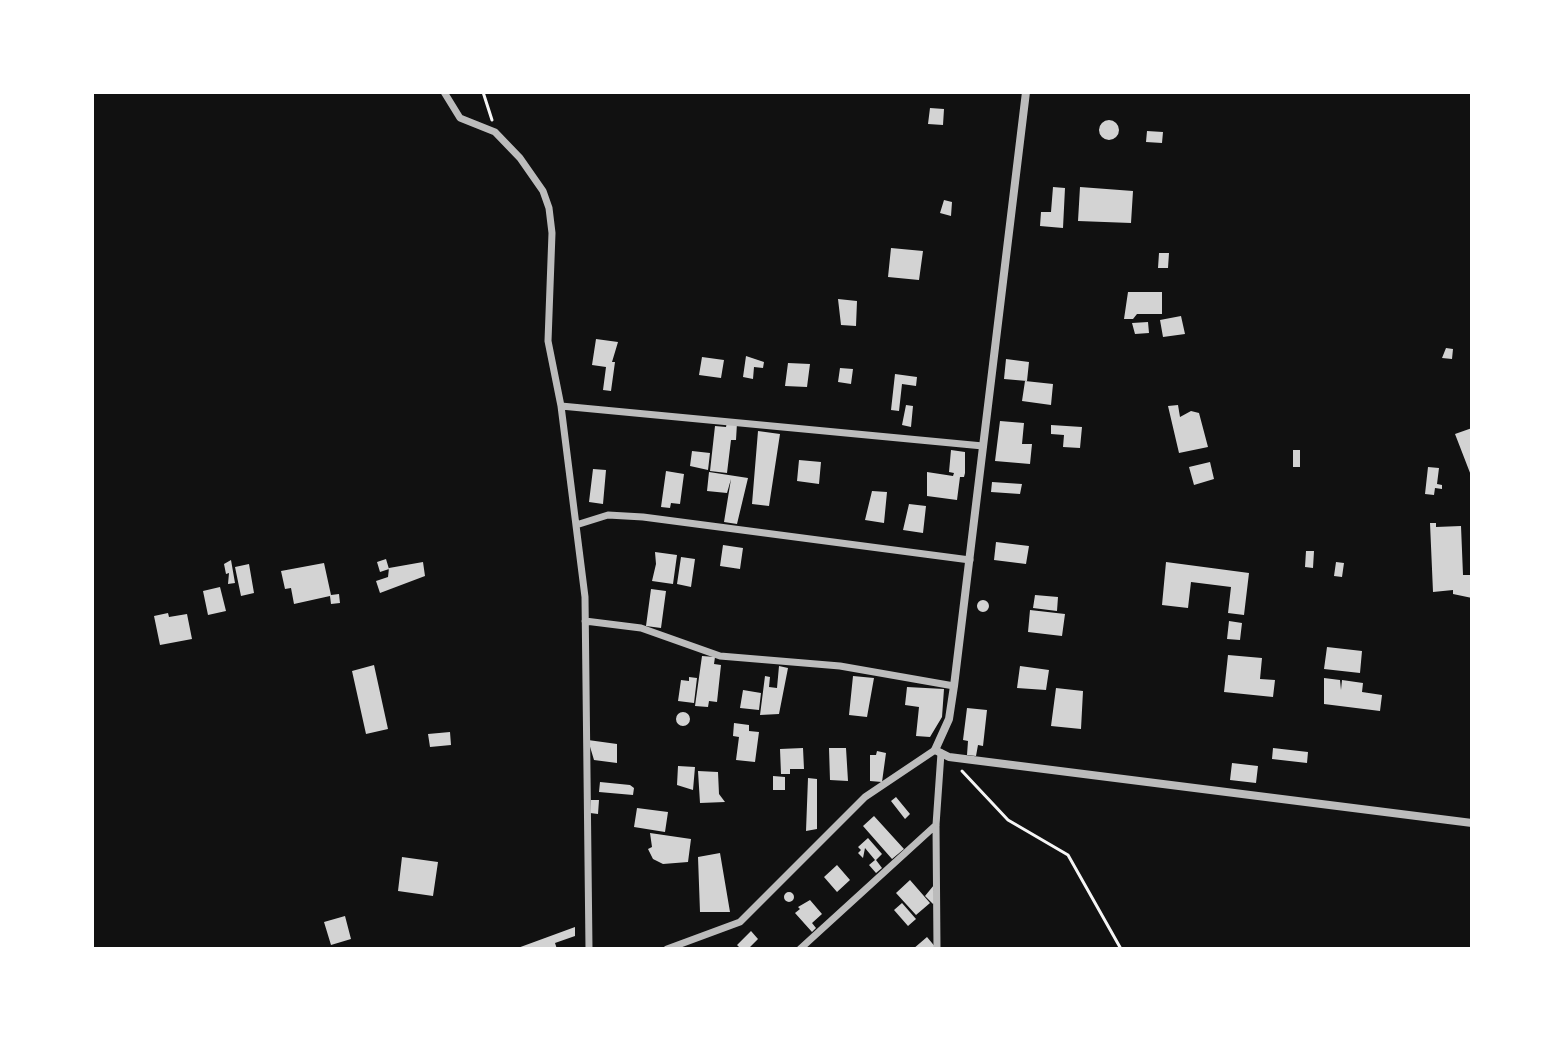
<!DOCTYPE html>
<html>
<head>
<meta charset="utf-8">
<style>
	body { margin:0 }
	#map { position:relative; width:1564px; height:1041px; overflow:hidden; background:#111; font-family:Mulish,sans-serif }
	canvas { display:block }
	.frame { position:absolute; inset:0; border:94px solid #fff; pointer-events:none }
</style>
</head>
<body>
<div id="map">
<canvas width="1564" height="1041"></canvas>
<div class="frame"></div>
</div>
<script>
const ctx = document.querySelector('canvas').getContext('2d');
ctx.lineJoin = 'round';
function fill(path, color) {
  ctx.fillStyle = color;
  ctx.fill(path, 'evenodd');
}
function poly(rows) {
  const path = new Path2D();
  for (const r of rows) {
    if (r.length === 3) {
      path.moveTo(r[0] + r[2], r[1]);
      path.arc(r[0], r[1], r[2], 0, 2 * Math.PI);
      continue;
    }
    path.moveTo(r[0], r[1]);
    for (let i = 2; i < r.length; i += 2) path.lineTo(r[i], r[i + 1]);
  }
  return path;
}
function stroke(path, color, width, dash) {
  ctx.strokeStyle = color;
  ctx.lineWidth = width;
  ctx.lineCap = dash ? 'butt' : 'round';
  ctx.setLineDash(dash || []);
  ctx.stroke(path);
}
fill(poly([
	[930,108,944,109,943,125,928,124],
	[1109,130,10],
	[1147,131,1163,132,1162,143,1146,142],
	[1053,187,1065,188,1063,228,1040,226,1041,212,1051,212],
	[1080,187,1133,191,1131,223,1078,221],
	[944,200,952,202,951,216,940,213],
	[891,248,923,251,919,280,888,277],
	[1159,253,1169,253,1168,268,1158,268],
	[1128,292,1162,292,1162,314,1137,314,1133,319,1124,319],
	[838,299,857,301,856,326,841,325],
	[1181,316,1185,334,1163,337,1160,320],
	[1148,322,1149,333,1135,334,1132,323],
	[596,339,618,342,612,362,615,362,611,391,603,390,606,367,592,365],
	[1446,348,1453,349,1452,359,1442,358],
	[746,356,764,362,763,368,754,367,753,379,743,377],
	[702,357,724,360,721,378,699,375],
	[1006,359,1029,362,1027,381,1004,379],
	[788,363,810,364,807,387,785,386],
	[840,368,853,369,851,384,838,382],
	[895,374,917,377,916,386,902,384,899,411,891,410],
	[1025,381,1053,384,1051,405,1022,401],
	[906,405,913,406,911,427,902,425],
	[1178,405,1180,417,1191,411,1199,413,1208,447,1179,453,1168,406],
	[1000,421,1024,423,1022,444,1032,444,1030,464,995,461],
	[727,422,737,423,736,440,731,440,727,473,710,471,715,426,726,427],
	[1051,425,1082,427,1080,448,1063,447,1064,435,1051,434],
	[1472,428,1472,478,1455,434],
	[758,431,780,434,769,506,752,504],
	[951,450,965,452,965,473,964,477,960,477,957,500,927,496,927,472,953,476,954,473,949,472],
	[1293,450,1300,450,1300,467,1293,467],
	[692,451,710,453,708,470,690,466],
	[799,460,821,462,819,484,797,481],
	[1210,462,1214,479,1194,485,1189,467],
	[1428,467,1439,468,1437,484,1442,485,1442,489,1435,488,1434,495,1425,494],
	[593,469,606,470,603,504,589,502],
	[666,471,684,474,680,504,671,503,670,508,661,507],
	[709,472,748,478,737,524,724,522,731,479,727,493,707,491],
	[992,482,1022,484,1020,494,991,492],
	[872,491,887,492,884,523,865,520],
	[909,504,926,506,923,533,903,530],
	[1430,523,1436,523,1436,527,1461,526,1463,575,1471,575,1472,598,1453,594,1453,590,1433,592],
	[996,542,1029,546,1026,564,994,560],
	[723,545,743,548,740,569,720,566],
	[1306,551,1314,551,1313,568,1305,567],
	[655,552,677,555,673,584,652,581,656,564],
	[681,557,695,559,691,587,677,584],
	[386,559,389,569,380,572,377,562],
	[231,560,235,583,228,584,229,573,226,574,224,564],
	[423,562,425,576,380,593,376,581,388,577,389,568],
	[1166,562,1249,573,1244,615,1228,613,1231,587,1191,582,1188,608,1162,605],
	[1336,562,1344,563,1342,577,1334,576],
	[324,563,331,595,339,594,340,603,331,604,330,596,294,604,291,588,285,589,281,571],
	[249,564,254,593,241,596,235,567],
	[220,587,226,611,208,615,203,591],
	[651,589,666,591,661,628,646,626],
	[1035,595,1058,597,1057,611,1033,608],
	[983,606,6],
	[1030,610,1065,614,1062,636,1028,632],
	[168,613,169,617,187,614,192,639,160,645,154,616],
	[1229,621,1242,623,1240,640,1227,639],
	[1327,647,1362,651,1360,673,1324,669],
	[1228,655,1262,658,1260,679,1275,680,1273,697,1224,692],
	[702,656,715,657,714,664,721,665,717,702,709,701,708,707,695,706],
	[374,665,388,729,366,734,352,671],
	[779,666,788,668,779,714,760,715,765,676,770,677,769,687,777,688],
	[1020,666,1049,670,1046,690,1017,688],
	[853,676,874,678,867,717,849,715],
	[689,677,697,678,694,703,678,701,681,680,689,681],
	[1324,678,1340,680,1341,690,1342,680,1363,683,1362,692,1382,695,1380,711,1324,704],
	[907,687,944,689,942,717,930,737,916,736,919,707,905,705],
	[1056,688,1083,691,1081,729,1051,726],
	[743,690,761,693,759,710,740,708],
	[967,708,987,710,983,746,978,745,976,756,967,755,968,741,963,740],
	[683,719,7],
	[734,723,749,725,749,731,759,732,755,762,736,760,739,737,733,736],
	[450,732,451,745,430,747,428,734],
	[588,740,617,744,617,763,594,760],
	[803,748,804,769,790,769,790,774,781,774,780,749],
	[829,748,846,748,848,781,830,780],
	[1273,748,1308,752,1307,763,1272,759],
	[877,751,886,753,882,782,870,781,870,755,876,755],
	[1232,763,1258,766,1256,783,1230,780],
	[678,766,695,767,693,790,677,785],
	[698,771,718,772,719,794,725,802,700,803],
	[773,776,785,777,785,790,773,790],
	[808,778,817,779,817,829,806,831],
	[600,782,630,785,634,788,633,795,599,792],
	[896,797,910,814,905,819,891,801],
	[591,800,599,800,598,814,590,813],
	[637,808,668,812,665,832,634,827],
	[874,816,904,849,892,859,863,826],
	[650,833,691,839,688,862,663,864,653,859,648,849,652,847],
	[868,838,882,854,876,860,882,868,876,873,869,865,875,860,865,848,863,858,858,853,861,850,858,847],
	[720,853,730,912,700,912,698,857],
	[402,857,438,862,433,896,398,891],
	[837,865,850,880,837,892,824,877],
	[910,880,930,903,916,915,896,893],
	[934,885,933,890,940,898,933,904,925,896],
	[789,897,5],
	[810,900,822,914,812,923,816,928,812,932,795,913,800,909,798,907],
	[902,903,916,919,908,926,894,910],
	[345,916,351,939,331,945,324,922],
	[575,927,575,936,555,943,557,949,515,949],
	[751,931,758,939,748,949,741,949,737,945],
	[927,937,937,949,913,949]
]), '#d3d3d3');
stroke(poly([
	[483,92,492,120],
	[962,771,1008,820,1068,855,1121,949]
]), '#f5f5f5', 3);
stroke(poly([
	[444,92,460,118,495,132,520,158,543,191,549,208,552,233,548,341,561,406,585,597,589,949],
	[561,406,983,446],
	[576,525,608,515,643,517,970,560],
	[585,621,641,628,720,656,840,666,954,686],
	[667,949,740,922,865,797,935,750],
	[800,949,936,825],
	[937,949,936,825,941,753]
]), '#bcbcbc', 7);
stroke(poly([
	[1026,92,954,686,949,719,935,750,949,757,1472,823]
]), '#bcbcbc', 8);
</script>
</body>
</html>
